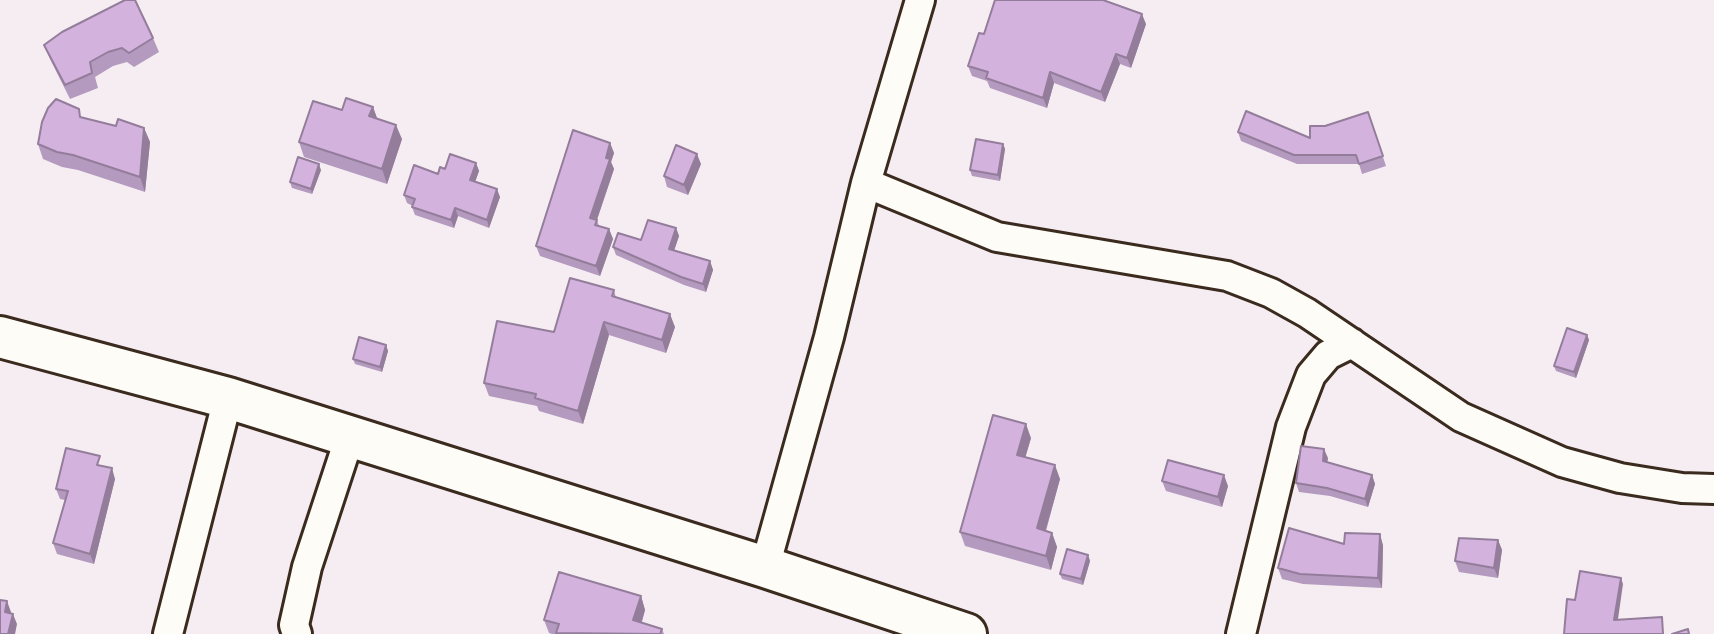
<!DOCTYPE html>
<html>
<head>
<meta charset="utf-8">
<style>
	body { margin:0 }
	canvas { display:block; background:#f5edf2 }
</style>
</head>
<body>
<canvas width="1714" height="634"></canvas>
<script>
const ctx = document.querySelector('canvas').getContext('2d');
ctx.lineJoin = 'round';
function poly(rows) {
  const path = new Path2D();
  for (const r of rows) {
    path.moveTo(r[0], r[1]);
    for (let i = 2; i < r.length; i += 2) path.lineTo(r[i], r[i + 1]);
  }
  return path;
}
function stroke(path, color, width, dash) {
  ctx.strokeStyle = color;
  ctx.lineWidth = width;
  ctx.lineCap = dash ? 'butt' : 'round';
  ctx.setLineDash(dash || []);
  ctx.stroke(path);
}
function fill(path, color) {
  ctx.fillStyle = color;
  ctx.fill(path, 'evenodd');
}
const street = poly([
	[866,183,997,237,1227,276,1271,293,1307,313,1461,417,1562,462,1620,478,1682,488,1714,489],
	[765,567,829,337,866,183,920,0],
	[168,634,228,398],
	[297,634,294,625,307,567,350,436],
	[1241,634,1291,427,1311,375,1328,355,1352,343]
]);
const secondary = poly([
	[0,337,228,398,765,567,966,634]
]);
stroke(street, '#3b2a1e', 34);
stroke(secondary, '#3b2a1e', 46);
stroke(street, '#fdfcf7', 28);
stroke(secondary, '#fdfcf7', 40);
fill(poly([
	[1146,24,1131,68,1120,64,1105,102,1054,83,1047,108,990,88,987,81,972,76,968,66,984,34],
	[153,38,159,52,134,67,127,62,113,66,95,77,98,88,70,99,50,59,44,45],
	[373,107,377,118,402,139,387,184,304,157,299,142,342,110],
	[1368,112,1386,166,1362,174,1359,164,1297,164,1241,141,1238,132,1310,138,1325,126],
	[82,117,116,126,144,128,150,142,145,192,78,170,62,167,43,159,38,144],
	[610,143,614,153,611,162,614,169,597,220,599,226,609,229,613,239,600,276,540,256,536,246],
	[1003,144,1005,149,1000,181,972,176,970,170],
	[476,163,479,171,475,181,500,197,489,228,458,216,454,228,415,215,412,207,413,206,407,203,404,195,445,169],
	[701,164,688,195,667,187,664,176],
	[321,170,312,194,292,188,290,182],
	[676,228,679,236,674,250,710,261,713,270,706,292,684,285,616,255,613,247,641,240],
	[614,290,616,298,675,327,666,353,609,335,583,424,539,411,537,406,489,396,484,383],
	[1587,335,1589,340,1576,378,1556,371,1554,366],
	[386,345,388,351,382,372,355,364,353,359],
	[1031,438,1025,457,1060,479,1046,531,1052,533,1057,547,1051,570,965,546,960,532],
	[1328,458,1327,462,1372,475,1375,484,1368,507,1330,496,1299,492,1296,483],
	[103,466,115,479,94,564,57,554,53,543,65,500,60,499,56,489],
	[1162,481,1228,486,1222,507,1166,491],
	[1498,540,1502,550,1498,578,1459,572,1455,561],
	[1344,544,1383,545,1382,588,1303,584,1282,579,1278,568],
	[1088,555,1090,561,1083,585,1062,579,1060,574],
	[641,596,645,610,642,622,662,629,664,634,552,634,549,633,544,620]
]), '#b59abf');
fill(poly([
	[1142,14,1146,24,1131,68,1127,58],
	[1116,54,1120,64,1105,102,1101,92],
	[1050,72,1054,83,1047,108,1043,98],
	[373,107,378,121,369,116],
	[396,125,402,139,387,184,382,169],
	[144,128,150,142,145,192,140,177],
	[610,143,614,153,611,162,614,169,594,228,590,218],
	[1003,144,1005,149,1000,181,998,175],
	[697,154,701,164,688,195,684,185],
	[476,163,479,171,473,188,470,180],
	[319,164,321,170,312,194,311,189],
	[497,189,500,197,489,228,487,220],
	[455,208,458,216,454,228,451,220],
	[676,228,679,236,672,257,669,249],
	[609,229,613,239,600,276,596,266],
	[710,261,713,270,706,292,703,284],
	[670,314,675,327,666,353,662,340],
	[604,322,609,335,583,424,578,411],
	[1587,335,1589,340,1576,378,1574,372],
	[386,345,388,351,382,372,380,367],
	[1026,424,1031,438,1022,469,1017,455],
	[1324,449,1328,458,1326,469,1323,461],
	[1055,465,1060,479,1042,543,1037,528],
	[112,468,115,479,94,564,90,554],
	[1224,475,1228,486,1222,507,1218,497],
	[1372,475,1375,484,1368,507,1365,499],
	[1052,533,1057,547,1051,570,1046,556],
	[1380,534,1383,545,1382,588,1378,578],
	[1498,540,1502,550,1498,578,1494,568],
	[1088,555,1090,561,1083,585,1081,579],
	[1621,578,1623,584,1617,626,1614,620],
	[641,596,645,610,638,633,633,620],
	[7,601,11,612,9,622,5,612],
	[13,614,17,624,15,634,8,634]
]), '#947d9b');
const building = poly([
	[125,0,135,0,153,38,129,53,122,48,108,52,90,62,92,73,65,85,44,45,62,32,125,0],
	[995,0,1103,0,1142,14,1127,58,1116,54,1101,92,1050,72,1043,98,986,78,988,72,968,66,979,33,984,34,995,0],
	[346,98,373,107,369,116,396,125,382,169,299,142,313,101,342,110,346,98],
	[56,99,79,109,80,117,116,126,118,119,144,128,140,177,73,155,57,152,38,144,42,122,48,108,56,99],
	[1246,111,1310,138,1310,126,1325,126,1368,112,1383,156,1359,164,1356,155,1294,155,1238,132,1246,111],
	[573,130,610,143,606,158,610,159,590,218,597,220,595,225,609,229,596,266,536,246,573,130],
	[976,139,1003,144,998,175,970,170,976,139],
	[676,145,697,154,684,185,664,176,676,145],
	[450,154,476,163,470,180,497,189,487,220,455,208,451,220,412,207,415,199,404,195,414,165,438,174,440,167,445,169,450,154],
	[298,157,319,164,311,189,290,182,298,157],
	[648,220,676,228,669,249,710,261,703,284,681,277,613,247,618,233,641,240,648,220],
	[570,278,614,290,612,296,670,314,662,340,604,322,578,411,535,398,536,394,484,383,497,321,554,332,570,278],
	[1567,328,1587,335,1574,372,1554,366,1567,328],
	[359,337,386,345,380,367,353,359,359,337],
	[993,415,1026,424,1017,455,1055,465,1037,528,1052,533,1046,556,960,532,993,415],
	[1301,446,1324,449,1323,461,1372,475,1365,499,1327,488,1296,483,1301,446],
	[66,448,100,456,97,465,112,468,90,554,53,543,68,491,56,489,66,448],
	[1168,460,1224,475,1218,497,1162,481,1168,460],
	[1289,528,1344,544,1345,533,1380,534,1378,578,1300,574,1278,568,1289,528],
	[1459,538,1498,540,1494,568,1455,561,1459,538],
	[1067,549,1088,555,1081,579,1060,574,1067,549],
	[1580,571,1621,578,1614,620,1662,617,1663,634,1564,634,1567,599,1575,600,1580,571],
	[559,572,641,596,633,620,662,629,660,634,556,633,559,624,544,620,559,572],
	[0,600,7,601,5,612,13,614,8,634,0,634,0,600],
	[1688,629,1689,634,1672,634,1688,629]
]);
fill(building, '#d3b3de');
stroke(building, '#947d9b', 2);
</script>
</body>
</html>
